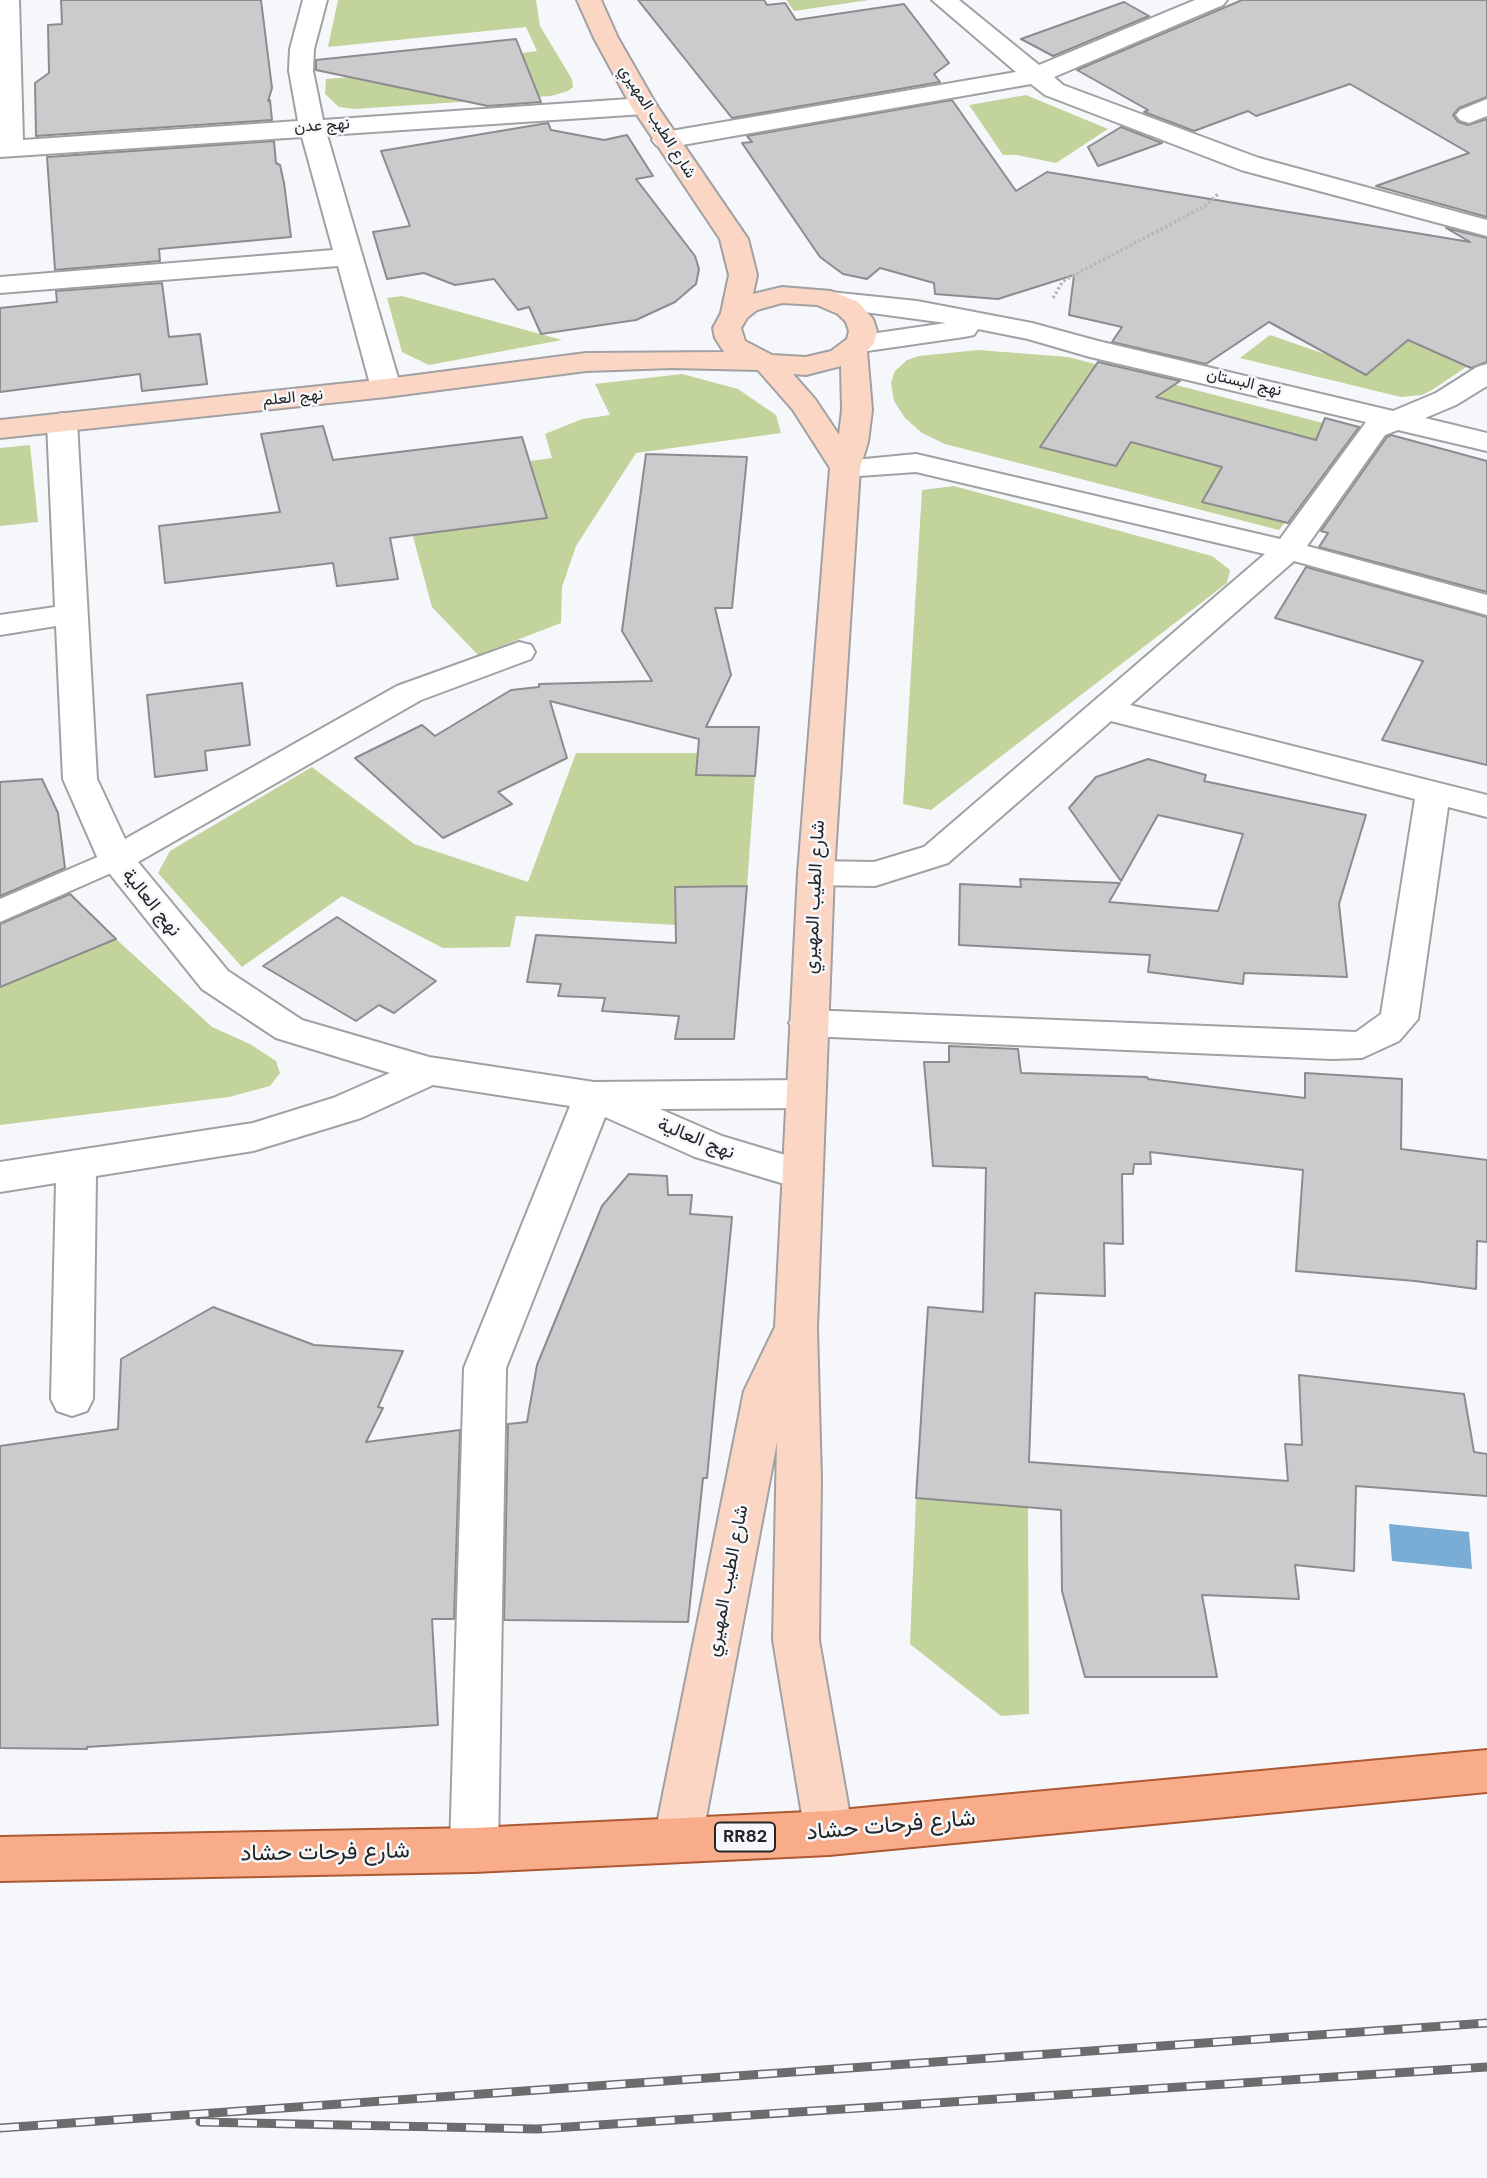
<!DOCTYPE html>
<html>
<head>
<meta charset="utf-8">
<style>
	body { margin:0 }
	canvas { display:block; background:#f6f7fa }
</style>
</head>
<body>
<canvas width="1487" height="2178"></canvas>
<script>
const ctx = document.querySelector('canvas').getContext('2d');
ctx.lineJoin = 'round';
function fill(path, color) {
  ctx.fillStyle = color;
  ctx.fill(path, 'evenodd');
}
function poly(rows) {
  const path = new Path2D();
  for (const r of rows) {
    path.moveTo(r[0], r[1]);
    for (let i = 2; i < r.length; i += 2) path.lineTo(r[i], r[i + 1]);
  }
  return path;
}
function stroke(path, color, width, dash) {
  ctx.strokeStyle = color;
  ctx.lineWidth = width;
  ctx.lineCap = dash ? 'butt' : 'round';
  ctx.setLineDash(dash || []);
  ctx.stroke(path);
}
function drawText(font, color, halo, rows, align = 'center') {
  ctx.font = font + ' "DM Sans",Vazirmatn,sans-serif';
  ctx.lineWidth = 5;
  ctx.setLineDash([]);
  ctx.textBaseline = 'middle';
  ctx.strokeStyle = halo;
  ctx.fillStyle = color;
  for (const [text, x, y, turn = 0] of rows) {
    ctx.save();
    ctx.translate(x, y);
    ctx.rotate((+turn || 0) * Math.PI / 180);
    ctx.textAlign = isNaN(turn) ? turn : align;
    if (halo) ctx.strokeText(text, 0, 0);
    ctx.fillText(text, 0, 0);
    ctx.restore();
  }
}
fill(poly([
	[338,0,536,0,540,26,572,79,573,87,568,91,551,96,354,109,339,107,325,94,326,79,363,76,364,80,382,84,527,69,522,53,537,51,526,27,328,47],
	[786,0,869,0,794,11],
	[1026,95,1108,129,1056,163,1017,155,1003,155,969,105],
	[402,296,562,340,429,365,402,352,387,298],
	[1422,327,1487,353,1432,390,1422,395,1401,397,1240,358,1270,335,1351,363],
	[978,350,1068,357,1323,423,1306,461,1328,467,1279,530,945,444,922,433,905,418,894,401,891,383,895,371,907,360,919,356],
	[682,374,738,389,776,415,781,433,636,453,576,546,562,587,561,623,478,655,432,607,402,496,451,489,462,529,547,518,530,461,552,458,545,434,582,419,610,415,595,384],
	[30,445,38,522,0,526,0,448],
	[954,486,1212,556,1230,570,1227,583,931,810,903,804,922,490],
	[576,753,698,753,698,775,755,776,747,886,675,887,676,925,516,916,510,947,443,948,342,896,242,967,158,873,170,851,312,767,414,844,528,882],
	[116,939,212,1027,250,1044,276,1061,280,1073,270,1086,229,1097,0,1125,0,987],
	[916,1498,1028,1507,1029,1714,1001,1716,910,1644]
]), '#c2d39b');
fill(poly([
	[1389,1524,1469,1532,1472,1569,1392,1561]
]), '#79add5');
const building = poly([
	[61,0,261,0,272,88,268,101,270,100,272,120,36,136,35,83,49,73,48,25,62,24,61,0],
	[638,0,764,0,767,5,785,3,796,20,904,4,949,63,934,74,940,82,732,118,638,0],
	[1242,0,1487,0,1487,97,1459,108,1453,115,1458,122,1468,125,1487,119,1487,217,1376,186,1469,153,1350,84,1256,116,1248,111,1194,131,1144,112,1148,110,1077,70,1242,0],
	[1124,2,1149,16,1053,56,1021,39,1124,2],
	[516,39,541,102,488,106,316,70,316,60,516,39],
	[952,100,1016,191,1047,172,1470,242,1446,228,1487,238,1487,362,1471,368,1408,340,1366,375,1269,322,1206,364,1112,342,1122,327,1069,315,1074,275,998,299,935,294,934,283,880,268,867,279,843,274,820,257,742,143,752,142,747,136,952,100],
	[548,123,551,130,604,140,627,135,653,176,636,179,695,256,699,269,696,284,675,302,636,320,541,334,529,307,518,310,494,279,455,285,424,273,387,279,373,232,410,226,381,151,548,123],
	[1121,127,1162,143,1098,166,1088,147,1121,127],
	[274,141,276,163,280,165,284,183,291,237,159,249,160,261,55,270,47,157,274,141],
	[162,283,169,337,200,334,207,384,142,391,140,374,0,392,0,308,57,302,56,291,162,283],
	[1098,362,1180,381,1156,397,1316,440,1325,418,1359,427,1288,523,1202,502,1222,467,1131,442,1116,466,1040,447,1098,362],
	[323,426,333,460,522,437,547,518,390,538,398,579,337,586,333,563,165,583,159,526,280,512,261,434,323,426],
	[1391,435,1487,461,1487,592,1319,547,1328,533,1321,531,1387,437,1391,435],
	[646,454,747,457,732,608,715,608,731,675,706,727,759,727,755,776,696,775,699,739,550,701,567,758,498,792,512,804,443,838,355,758,422,725,435,736,511,690,539,687,539,684,652,681,622,631,646,454],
	[1306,567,1487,617,1487,765,1382,740,1423,661,1275,618,1306,567],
	[242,683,250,745,205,751,207,770,155,777,147,695,242,683],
	[1148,759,1206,775,1204,781,1366,815,1339,904,1347,977,1244,973,1243,984,1148,972,1150,955,959,945,960,884,1021,887,1020,879,1120,883,1109,902,1218,911,1243,834,1158,815,1121,881,1069,808,1096,777,1148,759],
	[42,779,58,813,65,868,0,896,0,782,42,779],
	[747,886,734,1039,675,1039,679,1016,602,1011,605,998,558,996,561,984,527,982,536,935,676,943,675,887,747,886],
	[70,894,116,939,0,987,0,924,70,894],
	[337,917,436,981,394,1013,379,1005,356,1021,263,966,337,917],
	[949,1046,1018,1049,1021,1073,1147,1077,1148,1079,1305,1098,1305,1073,1402,1079,1401,1149,1487,1160,1487,1242,1477,1241,1476,1289,1415,1281,1296,1271,1303,1170,1150,1152,1151,1164,1134,1164,1133,1174,1122,1174,1123,1244,1104,1243,1105,1296,1035,1293,1029,1462,1288,1481,1285,1444,1302,1445,1299,1375,1464,1394,1474,1452,1487,1454,1487,1496,1356,1486,1354,1571,1295,1565,1299,1599,1202,1595,1217,1677,1085,1677,1062,1591,1061,1510,916,1498,928,1307,983,1312,986,1168,933,1166,924,1062,949,1062,949,1046],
	[629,1174,667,1176,668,1195,692,1195,690,1214,732,1217,707,1478,703,1478,688,1622,504,1620,508,1424,527,1422,537,1365,602,1206,629,1174],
	[213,1307,314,1345,403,1351,378,1407,383,1408,366,1442,460,1430,454,1619,432,1619,438,1725,87,1747,87,1749,0,1748,0,1446,118,1429,121,1359,213,1307]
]);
fill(building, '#cbcbce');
stroke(building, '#8c8c8f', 2);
const lane = poly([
	[116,849,127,852,131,859,127,866,0,922,0,899,116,849]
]);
const street = poly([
	[0,0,19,0,23,140,298,121,289,71,290,49,303,0,327,0,314,49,313,71,323,120,644,98,653,101,657,106,653,111,644,114,327,135,401,388,396,394,386,397,376,394,371,388,338,266,0,293,0,277,333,250,302,137,0,157,0,0],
	[932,0,959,0,1039,65,1195,0,1227,0,1223,5,1054,77,1063,85,1259,158,1487,220,1487,236,1241,170,1045,95,1031,84,665,148,656,145,652,140,656,135,665,132,1016,72,932,0],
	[1487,99,1487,116,1469,123,1460,120,1456,115,1460,110,1487,99],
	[830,292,917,301,1032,323,1098,341,1393,411,1436,393,1477,367,1487,364,1487,386,1456,405,1425,418,1487,433,1487,451,1398,430,1385,435,1307,546,1487,595,1487,615,1294,561,1130,705,1487,795,1487,817,1448,807,1418,1019,1399,1041,1362,1058,1332,1059,808,1036,795,1032,789,1023,795,1014,808,1010,1356,1032,1381,1014,1415,799,1111,721,948,863,875,886,816,885,803,881,798,873,803,865,816,861,874,862,924,847,1265,554,916,472,845,477,834,474,830,468,834,462,916,454,1280,539,1366,422,1090,357,1028,339,978,329,974,335,964,337,860,352,850,349,846,343,850,337,946,323,820,306,816,300,820,294,830,292],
	[62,413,72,416,77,422,97,779,125,839,397,686,519,642,531,645,535,652,531,659,421,700,138,862,228,971,302,1020,429,1057,594,1082,806,1080,820,1084,825,1094,820,1104,806,1108,660,1109,722,1136,815,1164,821,1174,815,1184,801,1189,695,1157,605,1117,506,1368,498,1850,491,1866,474,1872,457,1866,450,1850,464,1368,570,1106,433,1085,361,1118,253,1151,96,1176,93,1399,87,1411,72,1416,57,1411,51,1399,56,1183,0,1192,0,1162,253,1123,333,1098,390,1073,276,1038,202,989,98,859,63,779,56,626,0,635,0,615,55,607,47,422,52,416,62,413]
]);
const secondary = poly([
	[577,0,601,0,618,38,657,106,748,239,757,275,753,294,782,287,831,291,858,302,873,319,877,331,874,343,867,351,872,410,868,442,860,468,834,873,817,1328,821,1479,819,1640,853,1833,846,1849,829,1855,812,1849,805,1833,773,1640,777,1442,702,1839,695,1855,678,1861,661,1855,654,1839,744,1391,775,1327,798,873,830,468,793,410,758,370,672,368,586,371,386,397,0,438,0,420,386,379,586,353,724,352,715,338,713,328,721,313,729,275,720,239,631,106,594,38,577,0],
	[782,303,817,305,838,314,846,322,849,331,847,339,831,351,806,357,772,355,745,341,741,328,747,318,757,310,782,303],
	[841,366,842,410,839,435,815,399,793,374,806,375,841,366]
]);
const primary = poly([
	[1487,1750,1487,1792,829,1855,474,1872,0,1881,0,1837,474,1828,829,1811,1487,1750]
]);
stroke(lane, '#9fa1a3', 4);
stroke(street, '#9fa1a3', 4);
stroke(secondary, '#9fa1a3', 4);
stroke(primary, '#ac5934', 4);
stroke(poly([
	[1053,298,1063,281,1205,206,1218,194]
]), '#b6b7b9', 3.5, [2.5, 2.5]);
fill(lane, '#fff');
fill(street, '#fff');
fill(secondary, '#fcd6c4');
fill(primary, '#f9ac8a');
const rail = poly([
	[200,2122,537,2129,1487,2067],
	[0,2128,1487,2023]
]);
stroke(rail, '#6b6c6d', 9);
stroke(rail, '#f6f7fa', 6, [19]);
drawText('16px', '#232425', '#f6f7fa', [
	["شارع الطيب المهيري",657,122,58],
	["نهج عدن",322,126,-4],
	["نهج البستان",1244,383,13],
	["نهج العلم",293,398,-6]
]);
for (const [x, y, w] of [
	[745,1837,60]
]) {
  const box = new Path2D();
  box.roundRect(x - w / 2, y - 14.5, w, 29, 5);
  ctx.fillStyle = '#f6f7fa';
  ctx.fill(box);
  stroke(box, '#232425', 2);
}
drawText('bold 18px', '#232425', null, [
	["RR82",745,1837]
]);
drawText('19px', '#232425', '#f6f7fa', [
	["شارع الطيب المهيري",815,897,-87],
	["نهج العالية",151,903,51],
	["نهج العالية",696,1139,22],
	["شارع الطيب المهيري",728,1581,-79]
]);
drawText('23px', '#232425', '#f6f7fa', [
	["شارع فرحات حشاد",891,1826,-5],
	["شارع فرحات حشاد",325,1853,-1]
]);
</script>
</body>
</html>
